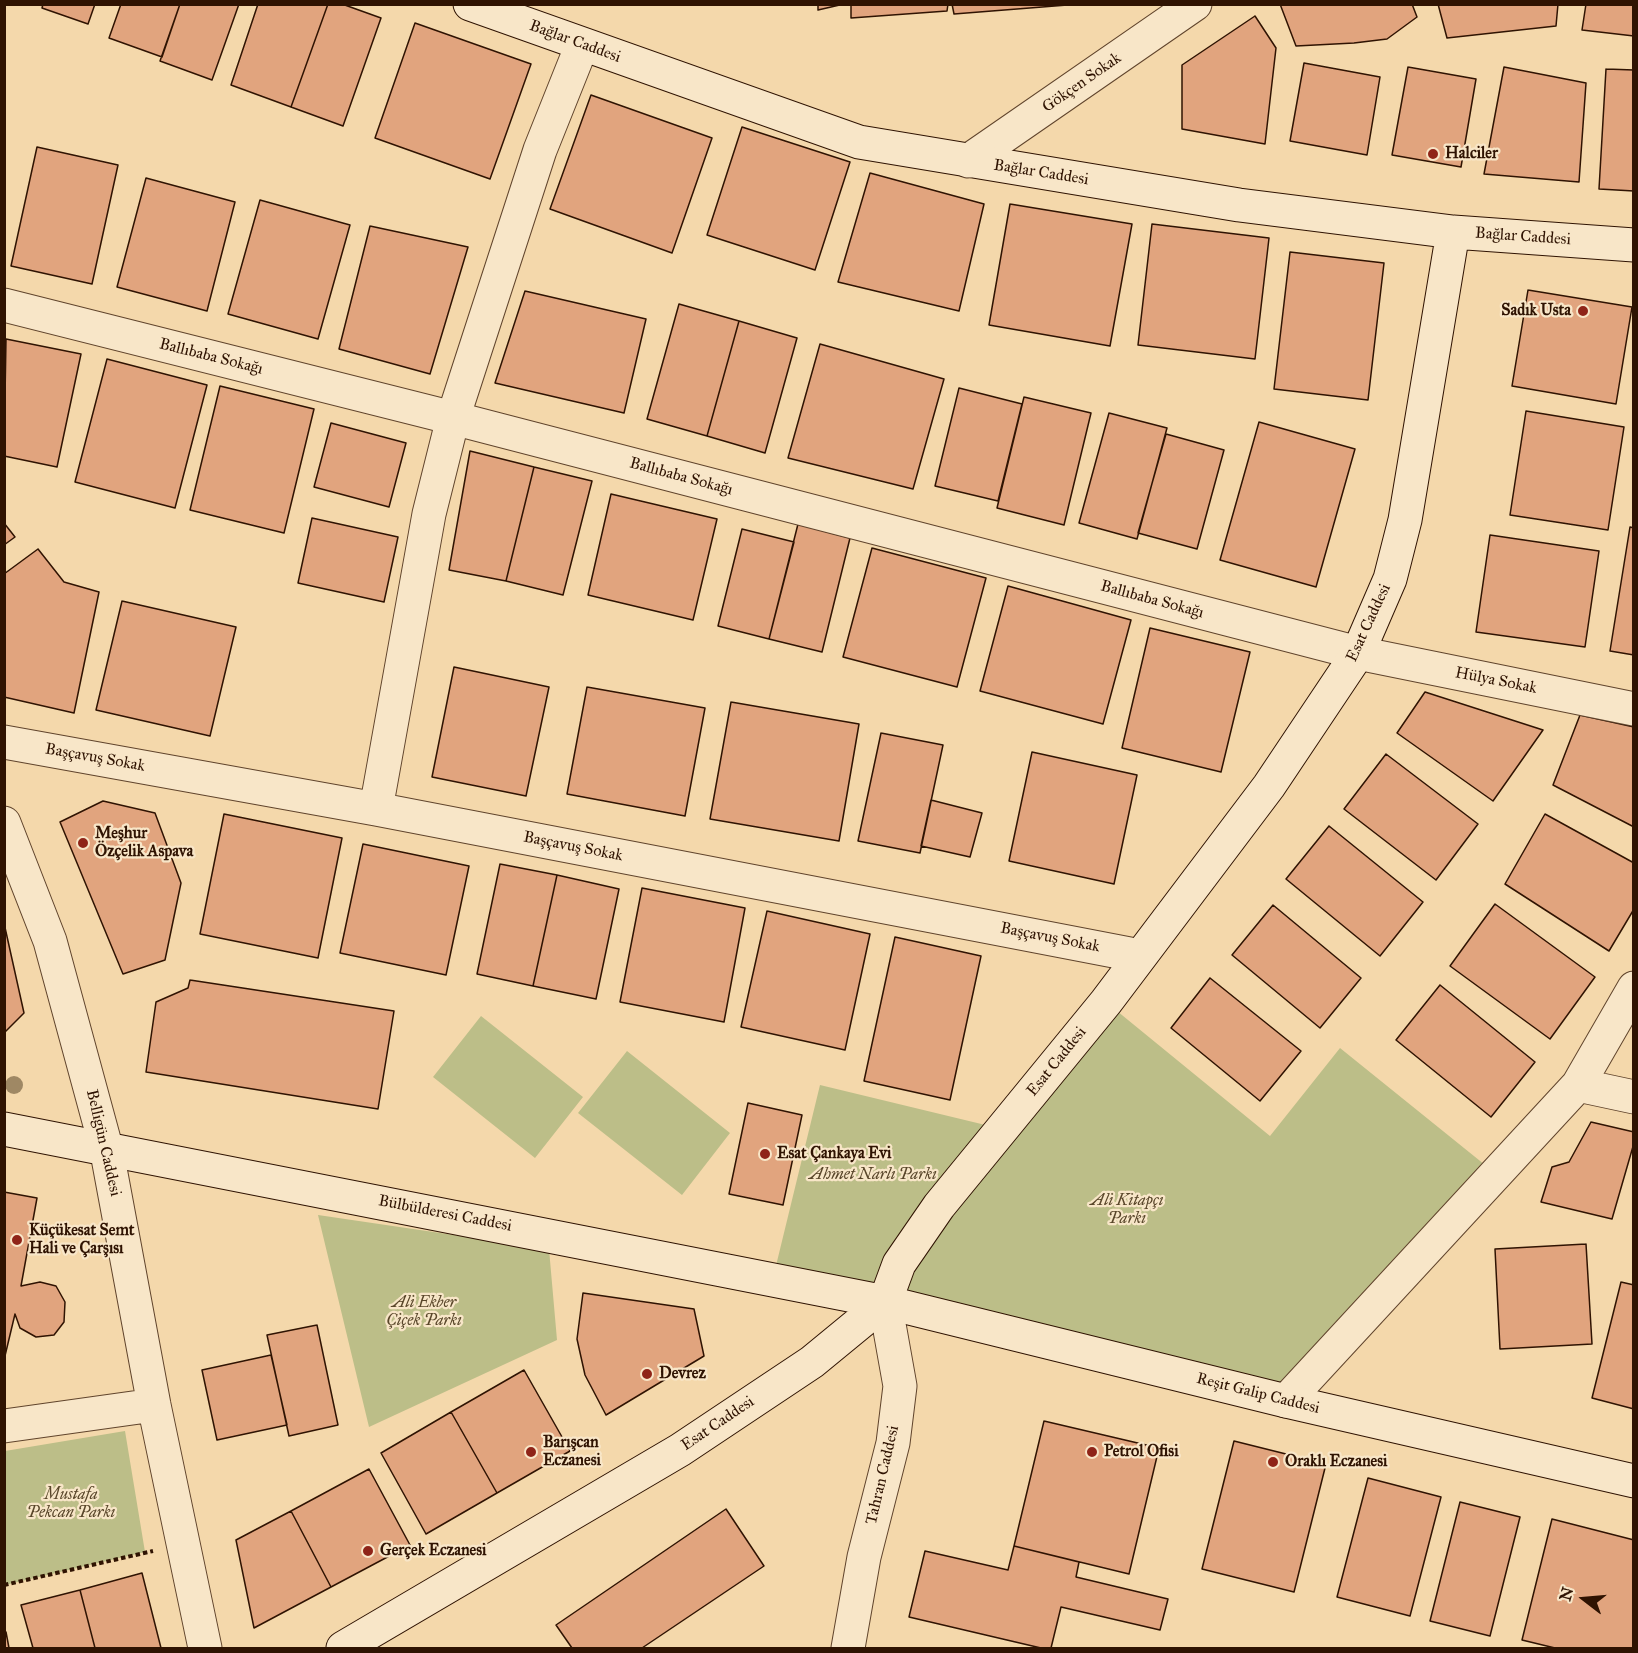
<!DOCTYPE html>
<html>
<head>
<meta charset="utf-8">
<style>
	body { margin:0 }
	#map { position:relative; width:1638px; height:1653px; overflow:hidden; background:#f4d8ab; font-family:"IM FELL Great Primer",serif }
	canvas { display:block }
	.frame { position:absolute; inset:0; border:6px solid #2f1302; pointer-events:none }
	.north { position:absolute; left:1554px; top:1569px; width:60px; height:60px; -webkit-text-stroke:4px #f8e6c8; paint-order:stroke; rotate:286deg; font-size:16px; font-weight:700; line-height:24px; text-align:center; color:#2f1302 }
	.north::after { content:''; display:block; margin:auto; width:21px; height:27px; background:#2f1302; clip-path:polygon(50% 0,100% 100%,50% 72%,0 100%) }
</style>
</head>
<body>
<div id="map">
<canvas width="1638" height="1653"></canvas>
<div class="frame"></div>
<div class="north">N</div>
</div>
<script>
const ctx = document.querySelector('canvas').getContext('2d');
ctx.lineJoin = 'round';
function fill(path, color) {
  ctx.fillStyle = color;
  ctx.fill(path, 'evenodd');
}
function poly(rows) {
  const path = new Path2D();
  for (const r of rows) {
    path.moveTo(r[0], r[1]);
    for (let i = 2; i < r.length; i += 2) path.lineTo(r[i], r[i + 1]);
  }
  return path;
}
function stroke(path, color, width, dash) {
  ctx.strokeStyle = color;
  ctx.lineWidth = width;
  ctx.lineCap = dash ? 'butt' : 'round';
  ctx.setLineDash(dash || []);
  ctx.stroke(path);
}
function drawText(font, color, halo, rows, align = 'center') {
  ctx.font = font + ' "IM FELL Great Primer",serif';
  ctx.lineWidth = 4.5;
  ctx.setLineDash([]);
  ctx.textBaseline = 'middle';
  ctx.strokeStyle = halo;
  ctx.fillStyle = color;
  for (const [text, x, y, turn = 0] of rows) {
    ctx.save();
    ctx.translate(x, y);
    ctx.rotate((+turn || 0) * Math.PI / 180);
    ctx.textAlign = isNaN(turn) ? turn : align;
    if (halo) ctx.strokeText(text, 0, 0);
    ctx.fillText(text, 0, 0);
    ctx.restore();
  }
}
fill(poly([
	[1106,1002,1270,1136,1340,1048,1495,1173,1286,1401,773,1278,820,1085,1002,1129],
	[481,1016,583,1097,535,1158,433,1077],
	[627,1051,730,1133,682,1195,578,1113],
	[318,1215,549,1249,557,1340,369,1427],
	[125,1431,145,1552,5,1585,5,1451]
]), '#bcbe88');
const building = poly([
	[43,4,95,4,88,24,42,8,43,4],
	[121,4,180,4,162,57,109,38,121,4],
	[180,4,239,4,212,80,160,61,180,4],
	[258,4,328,4,291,107,231,85,258,4],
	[328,4,342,4,381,18,343,126,291,107,328,4],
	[818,4,844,4,818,10,818,4],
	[851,4,948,4,947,11,851,18,851,4],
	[952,4,1080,4,954,14,952,4],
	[1280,4,1412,4,1417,17,1387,39,1354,43,1296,46,1280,4],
	[1438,4,1558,4,1556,26,1447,38,1438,4],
	[1586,4,1634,4,1634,36,1582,30,1586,4],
	[1255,16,1276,48,1265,144,1182,129,1182,65,1255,16],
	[415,23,531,64,490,179,375,138,415,23],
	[1304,63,1380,77,1367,155,1290,141,1304,63],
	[1408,67,1476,79,1461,167,1392,155,1408,67],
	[1504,67,1586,83,1579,182,1484,174,1504,67],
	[1606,69,1634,70,1634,191,1599,189,1606,69],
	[591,95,712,138,672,253,550,209,591,95],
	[742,127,850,162,815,270,707,235,742,127],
	[37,147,118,165,92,284,11,266,37,147],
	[870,173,984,204,959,311,838,282,870,173],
	[146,178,235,202,207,311,117,287,146,178],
	[260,200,350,225,318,339,228,314,260,200],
	[1010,204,1132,224,1110,346,989,325,1010,204],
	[1152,224,1269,238,1255,359,1138,345,1152,224],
	[370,226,468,247,430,374,339,349,370,226],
	[1290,252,1384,263,1368,400,1274,389,1290,252],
	[1528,290,1632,307,1616,404,1512,386,1528,290],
	[525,291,646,319,624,413,495,383,525,291],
	[679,304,739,321,707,436,647,419,679,304],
	[739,321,797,338,765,453,707,436,739,321],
	[6,339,81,354,57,467,4,456,6,339],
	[820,344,944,379,913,489,788,458,820,344],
	[107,359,207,385,175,508,75,482,107,359],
	[220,386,314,409,284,533,190,510,220,386],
	[959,388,1022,404,998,501,935,486,959,388],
	[1024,397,1091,413,1064,525,997,508,1024,397],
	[1526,411,1624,427,1608,530,1510,515,1526,411],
	[1109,413,1167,428,1137,539,1079,523,1109,413],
	[1259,422,1355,449,1316,587,1220,560,1259,422],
	[331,423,406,443,389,507,314,487,331,423],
	[1166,434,1224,450,1197,549,1138,533,1166,434],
	[470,451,534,467,506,581,449,570,470,451],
	[534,467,592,481,563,595,506,581,534,467],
	[611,494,717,519,693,620,588,595,611,494],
	[312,518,398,537,384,602,298,583,312,518],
	[4,523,15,537,4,545,4,523],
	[798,524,850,538,822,652,769,639,798,524],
	[1630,527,1634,528,1634,655,1610,651,1630,527],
	[742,529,794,542,769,639,718,626,742,529],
	[1490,535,1599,551,1585,647,1476,632,1490,535],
	[872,548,986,578,957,687,843,657,872,548],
	[38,549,64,582,99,592,74,713,4,697,4,574,38,549],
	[1008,586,1131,620,1103,724,980,691,1008,586],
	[122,601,236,627,210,736,96,710,122,601],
	[1150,628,1250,652,1221,772,1122,748,1150,628],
	[454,667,549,687,526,796,432,777,454,667],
	[587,687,705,708,685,816,567,794,587,687],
	[1425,692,1543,730,1493,801,1397,733,1425,692],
	[731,702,859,724,839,841,710,819,731,702],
	[1580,715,1634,727,1634,827,1553,785,1580,715],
	[881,733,943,745,920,853,858,841,881,733],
	[1032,752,1137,775,1114,884,1009,861,1032,752],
	[1386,754,1478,824,1436,880,1344,809,1386,754],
	[931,800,982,813,970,857,921,846,931,800],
	[103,801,155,813,181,883,165,960,123,974,60,822,103,801],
	[224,814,342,838,318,958,200,934,224,814],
	[1545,814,1634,863,1634,909,1609,951,1505,884,1545,814],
	[1329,826,1423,902,1380,956,1286,879,1329,826],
	[363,844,469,866,446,975,340,953,363,844],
	[500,864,557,875,533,986,477,974,500,864],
	[557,875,619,889,596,999,533,986,557,875],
	[642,888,745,908,724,1022,620,1002,642,888],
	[1495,904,1595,977,1550,1039,1450,966,1495,904],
	[1273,905,1361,978,1320,1028,1232,955,1273,905],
	[767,911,870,934,845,1050,741,1027,767,911],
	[4,923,24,1013,4,1033,4,923],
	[895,937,981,956,950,1100,864,1081,895,937],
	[1210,978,1301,1051,1260,1101,1171,1028,1210,978],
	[190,980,394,1011,378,1109,146,1072,156,1002,188,988,190,980],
	[1440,985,1535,1062,1491,1117,1396,1040,1440,985],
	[748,1103,802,1115,783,1205,729,1194,748,1103],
	[1591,1122,1634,1132,1634,1143,1612,1219,1541,1202,1552,1167,1569,1162,1591,1122],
	[4,1192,37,1198,21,1286,40,1282,56,1286,65,1302,64,1322,54,1335,36,1337,20,1328,15,1314,4,1360,4,1192],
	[1586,1244,1592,1344,1500,1349,1495,1249,1586,1244],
	[1621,1282,1634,1285,1634,1409,1592,1398,1621,1282],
	[583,1293,694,1309,704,1356,606,1415,585,1375,577,1339,583,1293],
	[317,1325,338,1425,289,1436,267,1335,317,1325],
	[271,1355,287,1425,217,1440,202,1370,271,1355],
	[524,1370,570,1451,497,1493,451,1412,524,1370],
	[451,1412,497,1493,426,1534,381,1453,451,1412],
	[1044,1421,1159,1448,1129,1574,1014,1546,1044,1421],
	[1234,1441,1326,1464,1294,1592,1202,1569,1234,1441],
	[369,1469,410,1545,331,1587,291,1511,369,1469],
	[1368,1478,1441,1497,1410,1616,1337,1597,1368,1478],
	[1460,1502,1520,1517,1490,1636,1430,1621,1460,1502],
	[726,1509,764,1566,642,1648,572,1648,556,1625,726,1509],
	[291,1511,331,1587,254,1628,236,1540,291,1511],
	[1552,1519,1634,1540,1634,1648,1555,1648,1522,1640,1552,1519],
	[1014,1546,1079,1562,1076,1577,1168,1599,1160,1630,1061,1607,1051,1648,1041,1648,909,1617,925,1551,1008,1570,1014,1546],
	[142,1573,161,1648,95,1648,80,1590,142,1573],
	[80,1590,95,1648,33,1648,21,1605,80,1590],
	[6,1632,9,1648,4,1648,6,1632]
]);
fill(building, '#e1a47e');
stroke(building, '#2f1302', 1.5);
const minor = poly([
	[968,161,1195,4],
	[4,305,453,418,1358,653,1634,709],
	[4,742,376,809,1140,956],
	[376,809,429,514,453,418,540,150,582,45],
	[4,823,50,941,106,1147,154,1405,205,1648],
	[1578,1085,1634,1097],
	[1286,1401,1578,1085,1634,988],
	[4,1426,154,1405]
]);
const tertiary = poly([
	[848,1648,864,1557,893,1443,900,1386,885,1302]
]);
const secondary = poly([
	[470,4,859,142,1239,205,1453,232,1634,245],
	[4,1129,885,1302,1286,1401,1634,1481],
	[343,1648,680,1450,812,1362,885,1302,899,1264,939,1206,1106,1002,1269,786,1358,653,1390,579,1405,520,1453,232]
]);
stroke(minor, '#60442c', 35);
stroke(tertiary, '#60442c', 35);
stroke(secondary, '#2f1302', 35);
stroke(poly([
	[4,1585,153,1551]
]), '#2f1302', 4, [4.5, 3]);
stroke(minor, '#f8e6c8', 33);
stroke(tertiary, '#f8e6c8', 33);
stroke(secondary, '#f8e6c8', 33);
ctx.fillStyle = '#9f8864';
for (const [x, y] of [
	[14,1085]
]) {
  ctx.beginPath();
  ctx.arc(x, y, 9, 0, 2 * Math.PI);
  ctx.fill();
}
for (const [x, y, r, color] of [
	[1433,154,6,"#8f2418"],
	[1583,311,6,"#8f2418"],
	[83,843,6,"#8f2418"],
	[765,1154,6,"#8f2418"],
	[17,1240,6,"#8f2418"],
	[647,1374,6,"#8f2418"],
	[531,1452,6,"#8f2418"],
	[1092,1452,6,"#8f2418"],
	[1273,1462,6,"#8f2418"],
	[368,1551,6,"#8f2418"]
]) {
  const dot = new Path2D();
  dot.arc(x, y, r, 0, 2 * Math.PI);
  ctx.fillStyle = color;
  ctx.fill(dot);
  stroke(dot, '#f8e6c8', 2);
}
drawText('16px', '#2f1302', '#f8e6c8', [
	["Bağlar Caddesi",575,42,20],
	["Gökçen Sokak",1082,83,-35],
	["Bağlar Caddesi",1041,173,9],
	["Bağlar Caddesi",1523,237,4],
	["Ballıbaba Sokağı",211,357,14],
	["Ballıbaba Sokağı",681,477,15],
	["Ballıbaba Sokağı",1152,600,15],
	["Esat Caddesi",1369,623,-65],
	["Hülya Sokak",1496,681,11],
	["Başçavuş Sokak",95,758,10],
	["Başçavuş Sokak",573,847,11],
	["Başçavuş Sokak",1050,938,11],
	["Esat Caddesi",1057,1062,-51],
	["Belligün Caddesi",103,1143,77],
	["Bülbülderesi Caddesi",445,1214,11],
	["Reşit Galip Caddesi",1258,1394,14],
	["Esat Caddesi",718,1424,-34],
	["Tahran Caddesi",883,1475,-77]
]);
drawText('bold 16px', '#2f1302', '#f8e6c8', [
	["Halciler",1445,154],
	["Sadık Usta",1571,311,"right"],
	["Meşhur",95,834],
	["Özçelik Aspava",95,852],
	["Esat Çankaya Evi",777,1154],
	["Küçükesat Semt",29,1231],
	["Hali ve Çarşısı",29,1249],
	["Devrez",659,1374],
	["Barışcan",543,1443],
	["Eczanesi",543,1461],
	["Petrol Ofisi",1104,1452],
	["Oraklı Eczanesi",1285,1462],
	["Gerçek Eczanesi",380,1551]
], 'left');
drawText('italic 16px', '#59462a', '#f8e6c8', [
	["Ahmet Narlı Parkı",873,1175],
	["Ali Kitapçı",1127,1201],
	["Parkı",1127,1219],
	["Ali Ekber",424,1303],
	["Çiçek Parkı",424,1321],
	["Mustafa",71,1495],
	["Pekcan Parkı",71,1513]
]);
</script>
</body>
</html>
